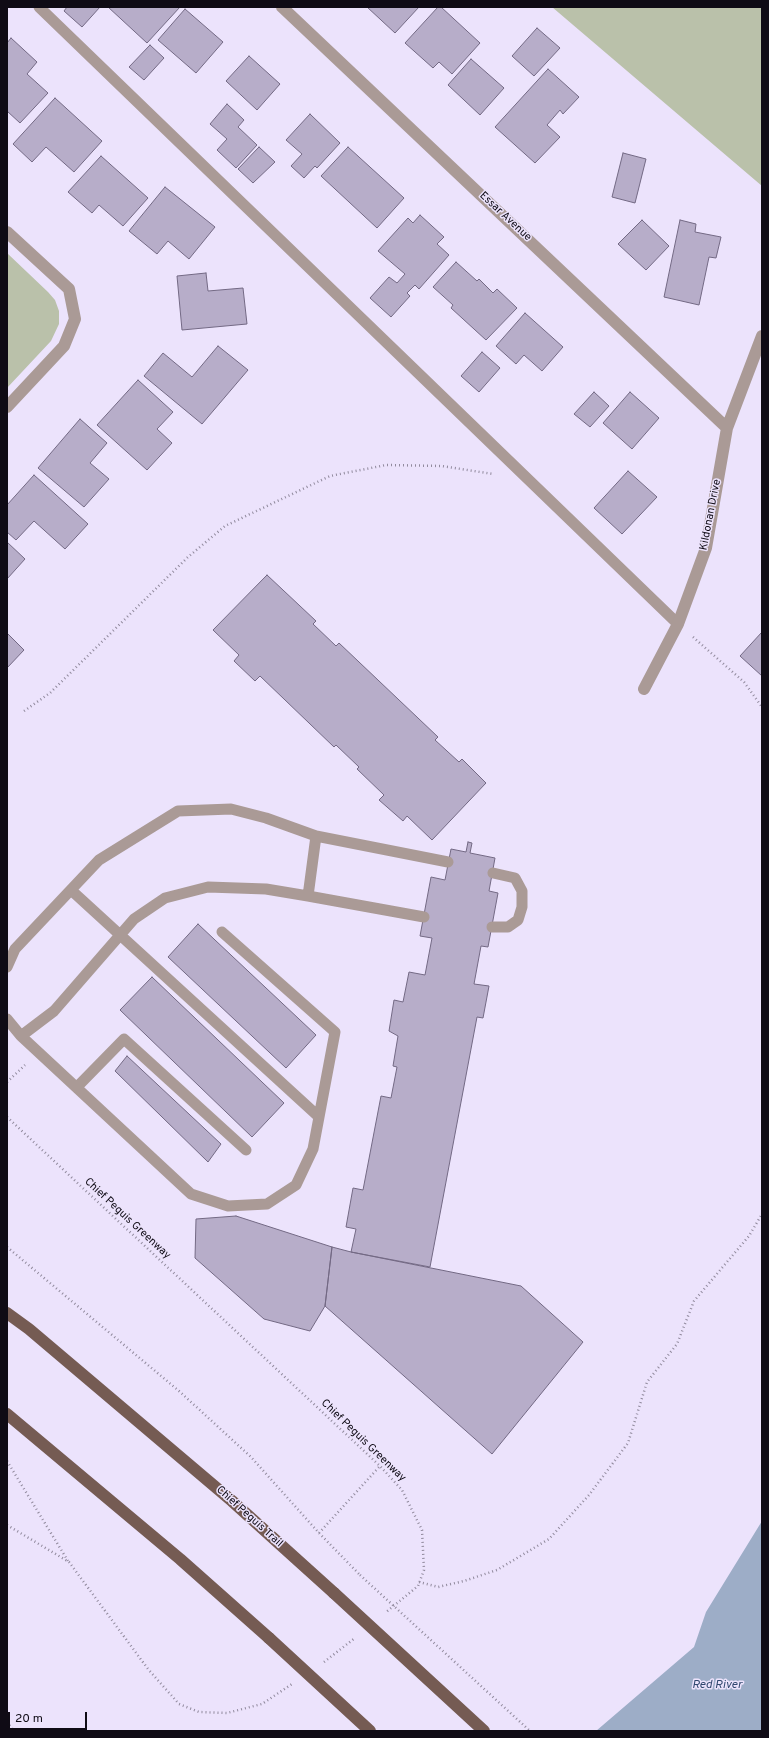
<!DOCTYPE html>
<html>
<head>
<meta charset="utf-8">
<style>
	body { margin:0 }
	#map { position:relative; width:769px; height:1738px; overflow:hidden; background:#ece3fc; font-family:Overpass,sans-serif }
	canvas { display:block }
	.frame { position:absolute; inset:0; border:8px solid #0f0b15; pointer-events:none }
	.scale { position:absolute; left:8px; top:1712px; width:79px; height:18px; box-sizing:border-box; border:2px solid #0f0b15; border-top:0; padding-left:5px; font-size:12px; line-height:14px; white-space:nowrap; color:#0f0b15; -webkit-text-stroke:3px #ece3fc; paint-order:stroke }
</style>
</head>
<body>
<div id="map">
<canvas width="769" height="1738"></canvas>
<div class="frame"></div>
<div class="scale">20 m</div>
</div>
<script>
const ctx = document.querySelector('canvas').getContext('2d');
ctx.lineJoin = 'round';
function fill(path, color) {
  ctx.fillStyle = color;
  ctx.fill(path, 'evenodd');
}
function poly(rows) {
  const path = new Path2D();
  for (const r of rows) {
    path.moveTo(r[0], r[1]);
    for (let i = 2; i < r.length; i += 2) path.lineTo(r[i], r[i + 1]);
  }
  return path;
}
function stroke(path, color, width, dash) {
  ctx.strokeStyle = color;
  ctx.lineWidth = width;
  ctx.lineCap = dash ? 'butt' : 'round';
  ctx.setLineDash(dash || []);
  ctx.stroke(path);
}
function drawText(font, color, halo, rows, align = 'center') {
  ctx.font = font + ' Overpass,sans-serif';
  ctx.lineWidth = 3;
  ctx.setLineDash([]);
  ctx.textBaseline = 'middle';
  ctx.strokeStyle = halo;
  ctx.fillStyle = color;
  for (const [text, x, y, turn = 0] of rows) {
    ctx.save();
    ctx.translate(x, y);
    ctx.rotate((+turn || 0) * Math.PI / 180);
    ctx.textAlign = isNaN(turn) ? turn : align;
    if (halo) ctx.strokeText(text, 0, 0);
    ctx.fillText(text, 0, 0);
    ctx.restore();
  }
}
fill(poly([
	[552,7,762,7,762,186],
	[7,253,48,292,55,300,59,311,59,324,51,341,7,388]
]), '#bac1aa');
fill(poly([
	[762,1521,762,1731,596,1731,694,1647,706,1612]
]), '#9dadc7');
const building = poly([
	[67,7,100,7,82,27,64,11,67,7],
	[108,7,180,7,147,43,108,7],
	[367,7,419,7,395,33,367,7],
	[438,7,441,7,480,43,452,74,439,62,433,68,405,43,438,7],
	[185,9,223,42,196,73,158,40,185,9],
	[537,28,560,48,534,76,512,56,537,28],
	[11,38,37,62,27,74,48,93,20,123,7,111,7,43,11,38],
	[150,45,164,58,144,80,129,67,150,45],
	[249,56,280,84,257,110,226,81,249,56],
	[471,59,504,88,480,115,448,85,471,59],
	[548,69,579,97,563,114,560,110,547,125,560,137,535,163,495,127,548,69],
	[55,98,102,141,74,172,46,147,32,162,13,144,55,98],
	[227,104,244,120,238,127,257,145,236,168,217,150,227,139,210,124,227,104],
	[310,114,340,143,317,168,315,166,304,178,291,166,302,154,286,140,310,114],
	[259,147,275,162,253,183,238,169,259,147],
	[348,147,404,198,377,228,321,176,348,147],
	[623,153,646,159,635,203,612,197,623,153],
	[101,156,148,198,123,226,99,205,92,213,68,192,101,156],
	[165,187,215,227,189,259,168,241,157,254,129,231,165,187],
	[420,215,444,237,437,244,449,255,419,289,415,285,407,293,410,296,391,317,370,298,389,277,397,283,405,274,378,251,408,218,413,223,420,215],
	[642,220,669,246,646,270,618,244,642,220],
	[680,220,696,224,695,232,721,237,716,258,709,257,699,305,664,297,680,220],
	[456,262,477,281,479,279,493,293,497,289,517,308,486,340,451,308,453,305,433,287,456,262],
	[206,273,208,291,243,288,247,324,182,330,177,276,206,273],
	[525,313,563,347,542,371,524,355,516,364,496,346,525,313],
	[218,346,248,370,202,424,144,376,163,353,192,377,218,346],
	[482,352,500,368,479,392,461,376,482,352],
	[138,380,173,412,157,429,172,443,147,470,97,425,138,380],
	[594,392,609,406,590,427,574,414,594,392],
	[630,392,659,418,632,449,603,423,630,392],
	[80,419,107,443,90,463,109,479,84,507,38,468,80,419],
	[628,471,657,497,622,534,594,508,628,471],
	[34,475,88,524,65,549,34,521,16,540,7,532,7,505,34,475],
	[7,542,25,559,7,579,7,542],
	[267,575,316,621,313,624,336,646,339,643,438,737,435,740,459,762,462,759,486,783,432,840,407,816,403,821,379,800,384,795,357,769,359,767,336,745,334,747,260,676,255,681,234,661,239,655,213,630,267,575],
	[762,632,762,676,740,656,762,632],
	[7,633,24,650,7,668,7,633],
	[468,842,472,843,470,853,495,858,489,891,498,893,488,947,481,946,474,984,489,986,483,1018,477,1017,430,1267,351,1252,356,1229,346,1227,353,1188,363,1190,381,1096,391,1098,397,1067,393,1066,398,1036,389,1031,394,1000,403,1002,409,972,425,975,432,938,420,936,431,877,445,880,451,849,466,852,468,842],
	[198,924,316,1035,286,1068,168,957,198,924],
	[152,977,284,1103,252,1137,120,1010,152,977],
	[127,1056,221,1144,208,1162,115,1071,127,1056],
	[236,1216,332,1247,325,1306,310,1331,264,1319,195,1258,196,1219,236,1216],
	[332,1247,351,1252,521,1286,583,1342,492,1454,325,1306,332,1247]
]);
fill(building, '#b7adc9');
stroke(building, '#736984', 1);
stroke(poly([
	[693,637,744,682,762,707],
	[24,711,50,693,188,557,225,526,330,476,386,465,442,466,493,474],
	[7,1082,25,1065],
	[7,1117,380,1466,402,1490,422,1530,424,1570,418,1586,385,1613],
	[7,1247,179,1391,251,1457,319,1533,360,1575],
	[7,1461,68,1561],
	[7,1525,69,1562,148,1669,179,1704,199,1712,227,1713,262,1704,292,1684],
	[319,1533,380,1466],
	[419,1582,438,1587,464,1581,497,1570,549,1539,589,1495,628,1443,647,1382,677,1344,694,1301,749,1236,762,1214],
	[324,1662,355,1638],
	[7,1722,14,1731]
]), '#918a9d', 2.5, [1, 3]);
stroke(poly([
	[39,7,678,624],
	[316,836,448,862],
	[71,890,319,1117],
	[308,896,424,917],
	[492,927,508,927,518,920,522,907,522,891,515,878,493,873],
	[7,967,15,949,99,860,178,811,231,809,266,818,316,836,308,896,266,889,208,887,165,898,134,919,54,1011,21,1036,7,1019],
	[21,1036,191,1194,228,1206,267,1204,296,1185,313,1149,335,1032,222,932],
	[77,1087,124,1039,246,1150]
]), '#aa9a96', 11);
stroke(poly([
	[282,7,727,428],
	[7,232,69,289,75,319,64,346,7,407],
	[644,689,678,624,706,548,727,428,762,336]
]), '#aa9a96', 12);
stroke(poly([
	[7,1313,29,1329,232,1501,334,1593],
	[7,1414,180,1559,269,1638]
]), '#755b53', 12);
stroke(poly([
	[360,1575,530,1731]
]), '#918a9d', 2.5, [1, 3]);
stroke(poly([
	[334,1593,484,1731],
	[269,1638,370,1731]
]), '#755b53', 12);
drawText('11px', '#0f0b15', '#ece3fc', [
	["Essar Avenue",505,217,43],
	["Kildonan Drive",711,515,-79],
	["Chief Peguis Greenway",127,1219,43],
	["Chief Peguis Greenway",363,1441,44],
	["Chief Peguis Trail",249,1517,42]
]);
drawText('italic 12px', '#31486f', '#ece3fc', [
	["Red River",717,1686]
]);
</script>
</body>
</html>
